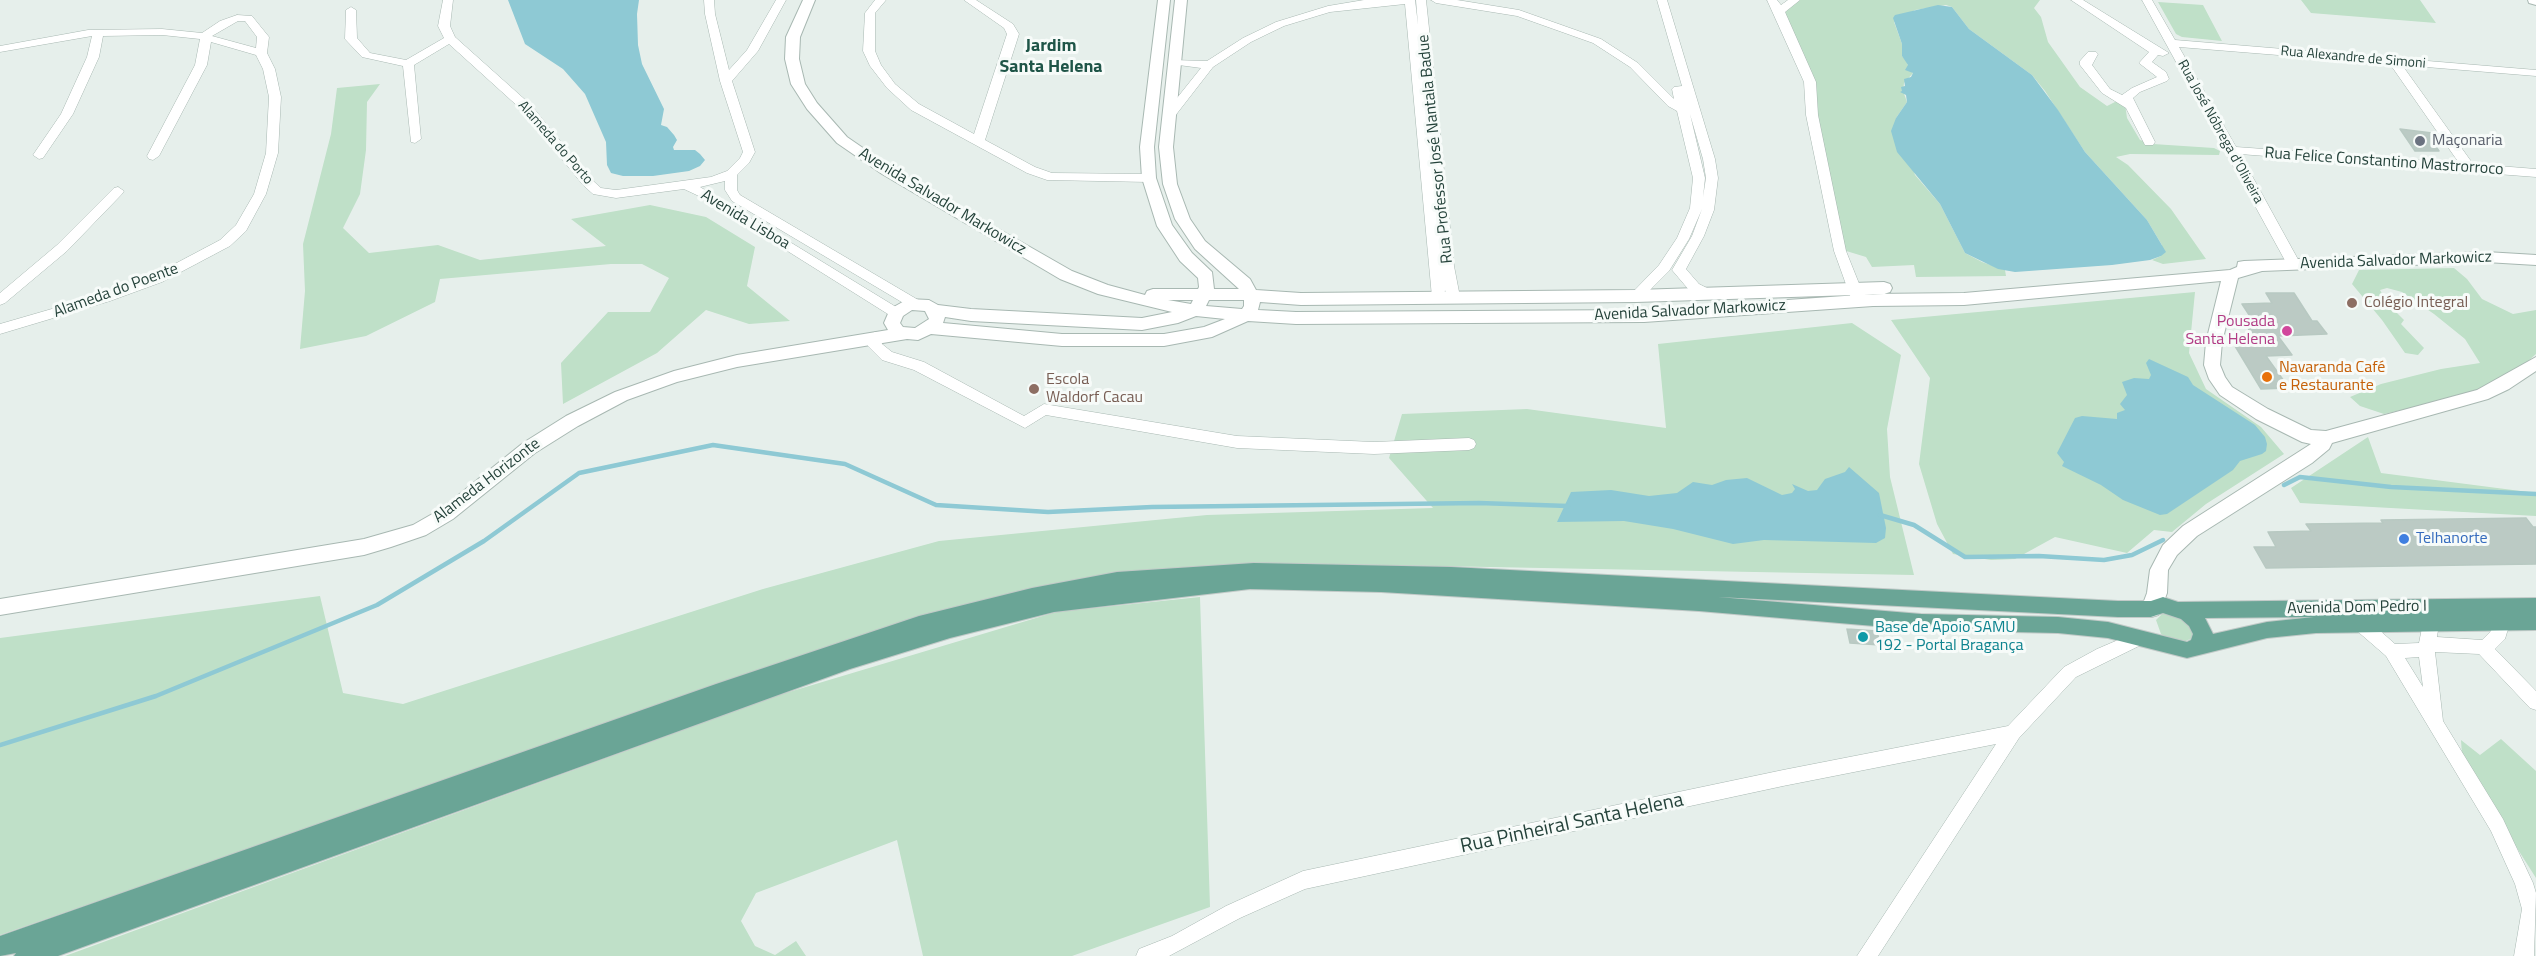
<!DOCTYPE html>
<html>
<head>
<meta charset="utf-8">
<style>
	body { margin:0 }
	canvas { display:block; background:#e6efeb }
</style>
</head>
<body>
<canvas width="2536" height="956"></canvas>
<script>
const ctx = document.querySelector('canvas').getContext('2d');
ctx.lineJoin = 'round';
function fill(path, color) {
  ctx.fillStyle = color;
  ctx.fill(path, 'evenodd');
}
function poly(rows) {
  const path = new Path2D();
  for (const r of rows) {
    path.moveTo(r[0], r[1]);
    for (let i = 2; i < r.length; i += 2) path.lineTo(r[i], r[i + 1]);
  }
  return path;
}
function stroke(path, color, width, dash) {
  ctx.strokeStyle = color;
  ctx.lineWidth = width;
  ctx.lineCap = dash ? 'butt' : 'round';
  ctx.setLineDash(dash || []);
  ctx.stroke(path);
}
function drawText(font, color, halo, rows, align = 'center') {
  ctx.font = font + ' "Titillium Web",sans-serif';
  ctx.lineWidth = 6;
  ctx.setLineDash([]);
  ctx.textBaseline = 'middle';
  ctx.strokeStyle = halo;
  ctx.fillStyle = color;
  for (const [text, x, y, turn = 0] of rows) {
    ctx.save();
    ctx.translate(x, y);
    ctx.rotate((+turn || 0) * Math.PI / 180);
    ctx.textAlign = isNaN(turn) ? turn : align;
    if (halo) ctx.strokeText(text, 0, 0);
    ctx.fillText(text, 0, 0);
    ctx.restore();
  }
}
fill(poly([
	[1797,0,2040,0,2034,8,2041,17,2048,42,2080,87,2107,106,2117,101,2125,104,2127,118,2140,140,2153,144,2214,148,2220,151,2219,155,2130,154,2116,157,2128,165,2171,209,2206,259,2163,264,2152,260,2161,256,2162,245,2147,220,2085,152,2045,91,2032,75,1969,29,1952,7,1946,5,1915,10,1894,22,1902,44,1902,56,1907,61,1909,70,1913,73,1904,83,1903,91,1907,102,1896,118,1915,175,1940,204,1965,253,1982,262,2005,270,2006,276,1916,277,1914,265,1872,267,1866,257,1843,250,1814,103,1785,15,1787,8],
	[2301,0,2420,0,2436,23,2311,13],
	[2158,2,2203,5,2222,41,2182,37,2176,34],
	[380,84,367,102,366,150,360,194,343,228,369,253,438,245,480,260,606,246,571,219,650,205,706,217,755,247,747,286,790,321,749,324,706,310,657,353,563,404,561,363,608,312,650,312,669,278,642,264,611,264,440,279,435,302,366,336,300,349,305,291,303,244,331,134,337,88],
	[2454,268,2467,279,2482,299,2513,314,2536,310,2536,354,2508,379,2462,396,2384,414,2360,406,2350,397,2381,384,2441,369,2480,363,2465,339,2434,314,2402,292,2387,288,2380,290,2387,303,2404,320,2401,324,2424,348,2418,355,2405,353,2382,320,2352,284,2359,270],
	[2195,292,2189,353,2206,389,2261,427,2284,454,2206,504,2172,532,2154,530,2127,553,2055,537,2015,559,1991,560,1953,554,1937,524,1919,464,1930,378,1891,320],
	[1852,323,1901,355,1887,429,1890,477,1914,575,1277,563,1110,577,558,741,0,935,0,638,320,596,343,693,403,704,763,589,939,541,1207,515,1433,508,1389,458,1402,414,1527,409,1666,428,1658,344],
	[2368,437,2381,473,2536,493,2536,516,2300,503,2291,488],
	[1200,597,1210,907,1072,956,923,956,897,840,756,893,741,921,755,946,775,955,796,941,806,956,65,956,779,695,1056,612],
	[2162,614,2174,614,2190,625,2193,635,2192,638,2184,642,2166,637,2161,634,2156,620],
	[2501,739,2536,771,2536,878,2470,774,2462,755,2461,740,2480,755]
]), '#bfe0c8');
fill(poly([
	[508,0,639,0,637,14,638,45,642,64,664,109,661,125,667,127,674,135,677,140,673,147,674,150,695,150,700,154,705,160,700,166,689,171,653,176,623,176,611,173,607,165,606,142,585,94,563,69,525,44],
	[1938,5,1952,7,1969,29,2032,75,2058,110,2085,152,2147,220,2166,252,2161,256,2150,260,2112,265,2015,272,1998,269,1965,253,1940,204,1897,152,1891,131,1896,118,1907,102,1906,95,1900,92,1902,91,1901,87,1905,86,1904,79,1911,77,1913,73,1905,70,1908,65,1902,56,1902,44,1893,18,1895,15],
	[2149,359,2188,377,2193,385,2255,425,2265,437,2267,444,2266,451,2262,454,2240,461,2233,470,2167,514,2160,515,2123,500,2101,485,2062,466,2064,462,2057,453,2075,418,2082,416,2117,419,2117,413,2125,410,2120,404,2127,395,2122,382,2134,378,2149,379,2151,375,2146,363],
	[1849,467,1879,493,1886,528,1885,538,1876,543,1764,540,1733,544,1673,529,1624,521,1557,522,1571,492,1611,490,1649,496,1677,493,1693,482,1712,485,1726,480,1747,478,1782,495,1792,493,1795,489,1792,484,1808,491,1817,490,1825,479,1845,472]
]), '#8ec9d4');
stroke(poly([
	[2284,485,2300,477,2391,487,2536,494],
	[1880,515,1914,525,1965,557,2039,556,2104,560,2132,555,2163,540],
	[0,745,156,696,377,605,484,541,579,473,713,445,845,464,936,505,1048,512,1152,507,1479,503,1568,506]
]), '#8ec9d4', 4.5);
const building = poly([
	[2400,129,2432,133,2430,138,2439,151,2415,151,2400,129],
	[2266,293,2294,293,2312,321,2317,321,2327,334,2278,336,2292,355,2266,356,2289,388,2261,389,2235,346,2252,341,2248,327,2255,324,2242,304,2272,303,2266,293],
	[2526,518,2533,527,2536,527,2536,564,2266,568,2254,547,2276,547,2268,532,2311,531,2306,524,2383,523,2381,520,2526,518],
	[1847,629,1877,631,1880,645,1850,643,1847,629]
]);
fill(building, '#bbcac4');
stroke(building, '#b8c9c2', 1.5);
const minor = poly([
	[443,0,453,0,450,26,455,37,531,105,591,179,601,188,616,190,711,177,727,171,740,158,743,152,720,81,705,14,704,0,714,0,715,14,729,70,747,50,776,0,786,0,758,51,732,81,755,152,749,163,737,175,737,190,740,195,920,301,922,304,920,307,910,307,732,201,725,190,725,181,700,187,901,310,903,313,901,316,891,316,703,198,684,189,616,198,593,194,583,185,523,111,449,44,414,65,421,139,415,143,411,142,403,66,362,57,345,39,346,10,351,7,356,10,357,38,370,53,406,60,444,38,438,26,443,0],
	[875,0,886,0,875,13,875,51,881,65,895,84,919,104,974,134,1007,34,1004,28,964,0,976,0,1013,24,1019,34,985,140,1035,167,1052,173,1149,174,1155,178,1149,182,1047,180,1027,173,911,110,887,88,870,66,863,51,865,13,875,0],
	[1364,0,1415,0,1418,25,1416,0,1426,0,1454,266,1460,297,1458,300,1448,300,1445,290,1444,300,1439,302,1432,297,1405,4,1330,12,1284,26,1251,42,1213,67,1175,116,1171,117,1165,113,1201,68,1171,64,1171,60,1207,61,1243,38,1276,22,1328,6,1364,0],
	[1431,0,1457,0,1519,10,1601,39,1638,63,1674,99,1672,89,1674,87,1682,86,1657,0,1667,0,1715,159,1718,178,1714,210,1704,236,1686,269,1699,284,1713,291,1715,294,1713,297,1703,297,1689,290,1672,270,1692,236,1702,209,1689,239,1669,271,1641,299,1636,301,1629,296,1659,265,1677,238,1690,208,1693,178,1677,111,1668,106,1630,67,1593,43,1517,16,1436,3,1431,0],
	[1690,114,1703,159,1706,178,1703,197,1705,178,1690,114],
	[1767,0,1777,0,1781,5,1788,0,1800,0,1785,12,1816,82,1818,115,1846,251,1866,301,1864,304,1859,306,1852,301,1834,251,1806,115,1804,82,1767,0],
	[2071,0,2083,0,2169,53,2163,56,2158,55,2152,62,2166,72,2169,79,2167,81,2140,92,2133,98,2155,142,2153,145,2145,145,2126,108,2102,93,2080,65,2080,61,2088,52,2096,52,2098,54,2092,65,2110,89,2122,95,2132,88,2157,77,2139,63,2149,52,2071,0],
	[2142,0,2152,0,2175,40,2536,70,2536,76,2402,65,2473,164,2536,169,2536,177,2240,154,2300,263,2293,267,2288,266,2142,0],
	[2179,47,2390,64,2459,163,2236,147,2179,47],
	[237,15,252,16,269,37,267,53,275,69,281,97,278,153,266,194,246,231,230,246,162,282,110,301,0,334,0,324,100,295,152,276,220,240,236,225,254,194,266,153,269,97,263,69,256,55,211,42,207,65,159,156,153,160,149,159,147,156,195,65,200,39,162,35,103,36,99,57,73,114,43,158,39,159,33,155,61,114,87,57,92,36,0,52,0,46,88,30,162,29,202,33,220,21,237,15],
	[238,21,245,21,257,37,256,48,212,36,238,21],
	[118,187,124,191,122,194,67,251,5,303,0,305,0,293,57,245,114,188,118,187],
	[875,332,880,334,882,344,892,352,924,362,1024,416,1044,404,1237,436,1374,442,1469,438,1474,440,1476,444,1474,448,1469,450,1374,454,1237,448,1046,415,1025,428,914,370,882,360,868,346,868,337,875,332],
	[2502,615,2508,617,2510,622,2505,639,2495,649,2536,691,2536,710,2530,708,2479,654,2435,652,2443,721,2503,819,2533,883,2536,893,2534,956,2514,956,2522,909,2515,884,2491,831,2386,656,2356,630,2354,625,2356,620,2362,618,2368,620,2395,644,2419,643,2423,623,2425,618,2431,616,2437,618,2439,623,2437,637,2482,640,2491,631,2496,617,2502,615],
	[2419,657,2423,687,2405,658,2419,657],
	[2139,631,2145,633,2147,638,2145,643,2076,677,2019,738,1878,956,1857,956,1996,744,1783,786,1305,889,1240,918,1169,956,1136,956,1139,949,1172,936,1226,906,1303,871,1783,770,2008,726,2064,667,2097,649,2139,631]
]);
const tertiary = poly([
	[803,0,815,0,800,37,799,59,805,84,817,103,847,137,892,168,1072,271,1108,285,1145,295,1147,291,1153,289,1198,289,1199,287,1198,278,1180,261,1157,226,1142,178,1140,147,1158,0,1170,0,1154,147,1156,178,1172,225,1192,253,1212,272,1214,289,1239,289,1195,249,1175,219,1163,184,1159,147,1175,0,1187,0,1173,147,1177,184,1190,219,1205,241,1250,279,1256,290,1301,293,1636,290,1884,282,1890,284,1892,288,1890,292,1884,294,1636,302,1301,305,1260,302,1258,310,1296,312,1644,310,1873,294,1964,293,2230,270,2237,267,2238,262,2244,261,2486,252,2536,255,2536,265,2486,262,2262,271,2238,278,2222,342,2220,365,2225,377,2232,387,2268,409,2311,430,2326,431,2477,390,2536,357,2536,371,2509,389,2488,399,2332,443,2329,449,2312,463,2197,536,2177,555,2168,570,2167,593,2161,609,2158,615,2151,617,2144,615,2141,609,2147,593,2150,570,2163,545,2183,526,2311,444,2302,442,2256,419,2220,395,2209,379,2204,365,2206,342,2221,281,1964,305,1873,306,1644,322,1296,324,1248,321,1212,337,1164,346,1062,346,931,334,918,340,907,339,737,367,677,382,627,400,578,426,535,453,453,519,426,535,391,547,364,555,0,615,0,599,364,539,413,525,441,509,523,443,566,416,615,392,674,371,737,355,888,330,884,323,890,309,908,299,929,300,938,305,971,309,1142,318,1172,312,1098,294,1060,279,882,174,837,143,807,109,791,84,785,59,786,37,803,0],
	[1168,300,1193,300,1191,304,1168,300],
	[1209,300,1244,300,1244,306,1242,309,1206,306,1209,300],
	[912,310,925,311,929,319,915,328,903,327,900,323,903,316,912,310],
	[1196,316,1225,319,1204,327,1164,334,1062,334,943,323,945,317,971,321,1142,330,1178,323,1196,316],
	[2528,0,2536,0,2536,5,2529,3,2528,0]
]);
const primary = poly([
	[1254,563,1451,567,2118,601,2151,601,2163,597,2178,602,2536,598,2536,630,2316,633,2267,638,2187,658,2108,638,2058,633,1921,630,1699,611,1381,592,1250,589,1054,612,950,638,850,669,58,956,14,956,16,953,0,956,0,936,716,684,919,616,1032,588,1117,572,1254,563],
	[1718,597,2118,617,2151,617,2163,613,2181,619,2189,626,2193,634,2191,640,2187,642,2108,622,2058,617,1921,614,1718,597],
	[2314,617,2267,622,2213,634,2205,618,2314,617]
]);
stroke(minor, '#a8b8b2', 1);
stroke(tertiary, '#a8b8b2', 2);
stroke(primary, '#c2cac8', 2);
fill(minor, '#fff');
fill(tertiary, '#fff');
fill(primary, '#6aa596');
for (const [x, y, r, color] of [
	[2420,141,6,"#6b7280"],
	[2352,303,6,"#8d6e63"],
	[2287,331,6,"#d1479c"],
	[2267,377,6,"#e8710a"],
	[1034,389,6,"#8d6e63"],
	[2404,539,6,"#3f7fe0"],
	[1863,637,6,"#0f9aa8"]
]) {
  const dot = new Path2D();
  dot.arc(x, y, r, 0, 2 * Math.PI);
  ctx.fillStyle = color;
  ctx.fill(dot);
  stroke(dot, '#f7fbf9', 2);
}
drawText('14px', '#24423a', '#f7fbf9', [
	["Rua Alexandre de Simoni",2353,58,5],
	["Rua José Nóbrega d'Oliveira",2220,132,61],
	["Alameda do Porto",555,143,49]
]);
drawText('16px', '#5b616d', '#f7fbf9', [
	["Maçonaria",2432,141]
], 'left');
drawText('16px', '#24423a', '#f7fbf9', [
	["Rua Professor José Nantala Badue",1436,149,-96],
	["Rua Felice Constantino Mastrorroco",2384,162,4],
	["Avenida Salvador Markowicz",942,202,31],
	["Avenida Lisboa",745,220,31],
	["Avenida Salvador Markowicz",2396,261,-2],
	["Alameda do Poente",116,291,-20],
	["Avenida Salvador Markowicz",1690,311,-3],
	["Alameda Horizonte",487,481,-37],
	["Avenida Dom Pedro I",2357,608,-1]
]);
drawText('16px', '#785e54', '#f7fbf9', [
	["Colégio Integral",2364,303],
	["Escola",1046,380],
	["Waldorf Cacau",1046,398]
], 'left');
drawText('16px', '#b23c85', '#f7fbf9', [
	["Pousada",2275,322],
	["Santa Helena",2275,340]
], 'right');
drawText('16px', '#c56008', '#f7fbf9', [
	["Navaranda Café",2279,368],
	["e Restaurante",2279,386]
], 'left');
drawText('16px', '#366cbe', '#f7fbf9', [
	["Telhanorte",2416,539]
], 'left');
drawText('16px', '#0d838f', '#f7fbf9', [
	["Base de Apoio SAMU",1875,628],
	["192 - Portal Bragança",1875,646]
], 'left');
drawText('bold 18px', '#1f5548', '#f7fbf9', [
	["Jardim",1051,47],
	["Santa Helena",1051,68]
]);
drawText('20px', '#24423a', '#f7fbf9', [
	["Rua Pinheiral Santa Helena",1572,824,-12]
]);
</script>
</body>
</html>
